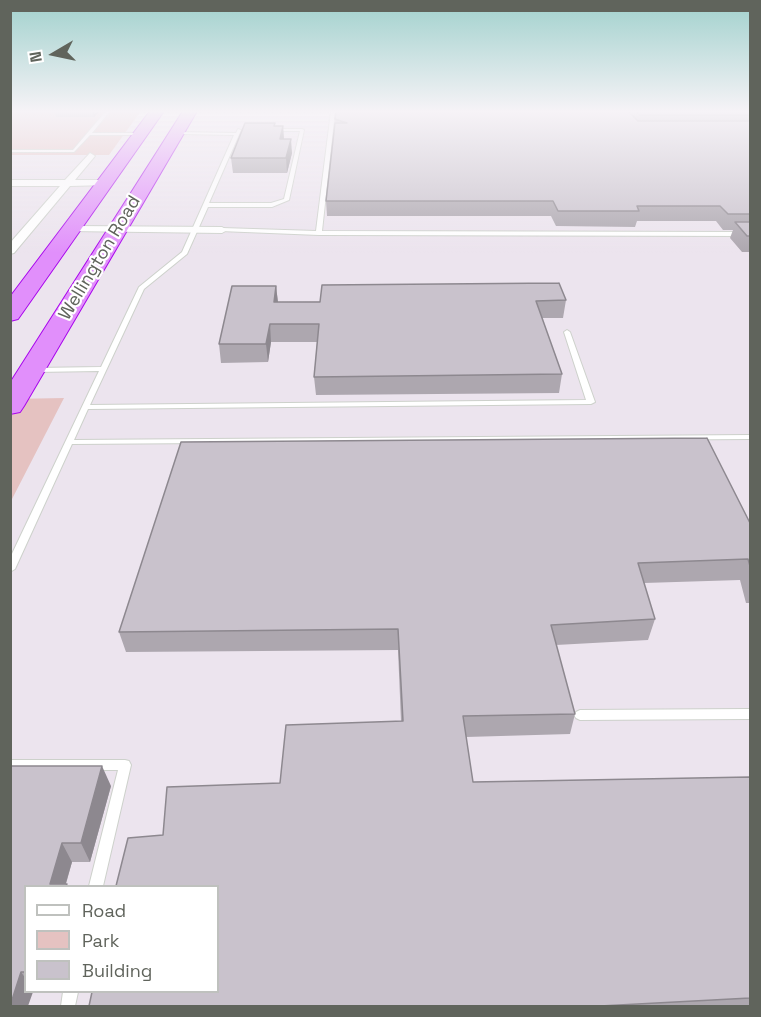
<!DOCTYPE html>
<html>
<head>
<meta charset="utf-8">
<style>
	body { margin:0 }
	#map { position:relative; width:761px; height:1017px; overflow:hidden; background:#ece4ee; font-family:"Space Grotesk",sans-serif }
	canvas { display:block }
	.frame { position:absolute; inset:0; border:12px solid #60645c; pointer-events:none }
	.legend { position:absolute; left:24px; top:885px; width:195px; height:108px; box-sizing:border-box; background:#fff; border:2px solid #bfc1be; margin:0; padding:8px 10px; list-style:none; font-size:18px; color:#60645c }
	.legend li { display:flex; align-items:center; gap:12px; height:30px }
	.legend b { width:30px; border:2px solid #bfc1be }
	.north { position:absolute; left:24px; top:24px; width:60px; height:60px; -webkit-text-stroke:4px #fff; paint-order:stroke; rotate:261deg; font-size:16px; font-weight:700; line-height:24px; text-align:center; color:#60645c }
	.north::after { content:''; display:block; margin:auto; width:21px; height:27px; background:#60645c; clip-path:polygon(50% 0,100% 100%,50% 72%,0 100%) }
</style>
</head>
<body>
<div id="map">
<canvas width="761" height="1017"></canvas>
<div class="frame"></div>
<ul class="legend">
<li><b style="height:8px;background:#fff"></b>Road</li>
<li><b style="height:16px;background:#e5c2c1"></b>Park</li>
<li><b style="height:16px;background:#c9c2cc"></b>Building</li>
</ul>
<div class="north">N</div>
</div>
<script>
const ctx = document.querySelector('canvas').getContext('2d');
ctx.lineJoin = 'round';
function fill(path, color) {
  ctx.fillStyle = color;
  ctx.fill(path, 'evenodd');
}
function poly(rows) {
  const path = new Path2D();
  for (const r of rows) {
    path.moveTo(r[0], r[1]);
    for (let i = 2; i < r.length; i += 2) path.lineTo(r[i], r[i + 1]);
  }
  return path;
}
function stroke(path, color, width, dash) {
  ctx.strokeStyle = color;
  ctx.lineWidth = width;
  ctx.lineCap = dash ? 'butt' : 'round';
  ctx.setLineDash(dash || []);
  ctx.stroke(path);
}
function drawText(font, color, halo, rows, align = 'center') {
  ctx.font = font + ' "Space Grotesk",sans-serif';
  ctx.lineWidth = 4.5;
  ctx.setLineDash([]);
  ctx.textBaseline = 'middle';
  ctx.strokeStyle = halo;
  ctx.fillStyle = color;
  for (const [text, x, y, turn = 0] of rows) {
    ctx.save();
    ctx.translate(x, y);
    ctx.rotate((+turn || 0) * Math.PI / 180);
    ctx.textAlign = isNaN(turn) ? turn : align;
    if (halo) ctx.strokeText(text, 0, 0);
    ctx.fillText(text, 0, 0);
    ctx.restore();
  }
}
fill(poly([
	[11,111,141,111,109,155,11,155],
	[64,398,11,501,11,399]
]), '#e5c2c1');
const lane = poly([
	[106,111,110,111,92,133,142,133,144,134,142,135,90,135,74,152,10,152,10,150,73,150,106,111],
	[331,111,335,111,322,231,750,232,750,236,319,235,220,231,220,229,222,228,316,231,331,111],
	[238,129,241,130,209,203,271,203,284,199,300,131,271,131,269,130,271,129,302,129,304,130,289,200,272,207,208,207,187,254,144,289,90,405,586,400,564,332,567,330,570,332,595,402,591,404,88,409,74,440,750,435,750,439,72,444,15,569,10,572,10,558,99,371,35,372,31,370,35,368,101,367,139,287,182,252,234,135,176,134,174,133,176,132,236,133,238,129],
	[750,709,750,719,580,720,576,718,574,715,576,712,580,710,750,709],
	[10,760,125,760,129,761,131,765,103,886,89,886,118,770,10,770,10,760],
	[63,992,78,992,75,1006,61,1006,63,992]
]);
const street = poly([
	[90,153,95,156,75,180,106,180,111,183,109,185,70,186,14,253,10,254,10,243,60,186,10,186,10,180,65,180,90,153],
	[72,226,222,227,227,230,222,233,68,231,67,229,72,226]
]);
const highway = poly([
	[150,111,164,111,18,319,10,321,10,297,150,111],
	[183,111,197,111,24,406,20,412,10,414,10,383,183,111]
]);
stroke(lane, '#cdd1cb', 2);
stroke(street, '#cdd1cb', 2);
stroke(highway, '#a805ed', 2);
fill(lane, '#fff');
fill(street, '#fff');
fill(highway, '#e18ffb');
fill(poly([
	[54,111,100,111,94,117,56,117],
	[336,111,750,111,750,252,742,252,730,238,733,230,723,230,716,221,637,221,635,227,556,226,551,216,327,216,326,201],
	[276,126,283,126,284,139,292,153,287,173,233,173,231,158],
	[276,286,278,302,566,300,563,318,542,318,562,374,559,393,316,395,314,377,317,342,271,342,268,362,221,363,219,344],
	[750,523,750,603,746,603,740,580,644,583,655,619,648,640,556,645,575,714,570,734,466,737,473,782,750,777,750,1006,89,1006,163,835,280,783,401,721,398,650,126,652,119,632],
	[10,766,111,786,90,862,72,862,66,884,68,886,26,886,26,992,10,1006]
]), '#ada7af');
fill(poly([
	[93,111,100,111,94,117],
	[283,126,284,140,280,139],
	[291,139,292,153,287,173,286,158],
	[276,286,278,303,274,302],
	[270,324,271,342,268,362,266,344],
	[102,766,111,786,90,862,81,843],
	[62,843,72,862,65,886,50,884],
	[21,972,26,979,26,992,33,992,28,1006,10,1006]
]), '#8d888f');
const building = poly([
	[336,111,628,111,638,121,750,121,750,214,728,214,720,206,637,206,639,211,558,211,553,201,326,201,335,123,347,123,335,119,336,111],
	[636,111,750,111,750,115,640,115,636,111],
	[245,123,275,123,274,126,283,126,280,139,291,139,286,158,231,158,245,123],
	[735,222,750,222,750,236,747,236,735,222],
	[559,283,566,300,536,301,562,374,314,377,319,324,270,324,266,344,219,344,232,286,276,286,274,302,320,302,322,285,559,283],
	[707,438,750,523,750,566,748,559,638,563,655,619,551,625,575,714,463,716,473,782,750,777,750,998,600,1006,89,1006,92,992,218,992,218,886,116,886,128,838,163,835,167,787,280,783,286,725,403,721,398,629,119,632,181,442,707,438],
	[10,766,102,766,81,843,62,843,50,884,67,884,66,886,26,886,26,972,21,972,10,1006,10,766]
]);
fill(building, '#c9c2cc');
stroke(building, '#8d888f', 1.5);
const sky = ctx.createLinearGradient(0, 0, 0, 253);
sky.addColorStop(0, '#a1d1cd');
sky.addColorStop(0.44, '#f6f3f7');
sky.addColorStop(1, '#f6f3f700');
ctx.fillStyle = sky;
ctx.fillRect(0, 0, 761, 253);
drawText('18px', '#60645c', '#fff', [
	["Wellington Road",100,258,-59]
]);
</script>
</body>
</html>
